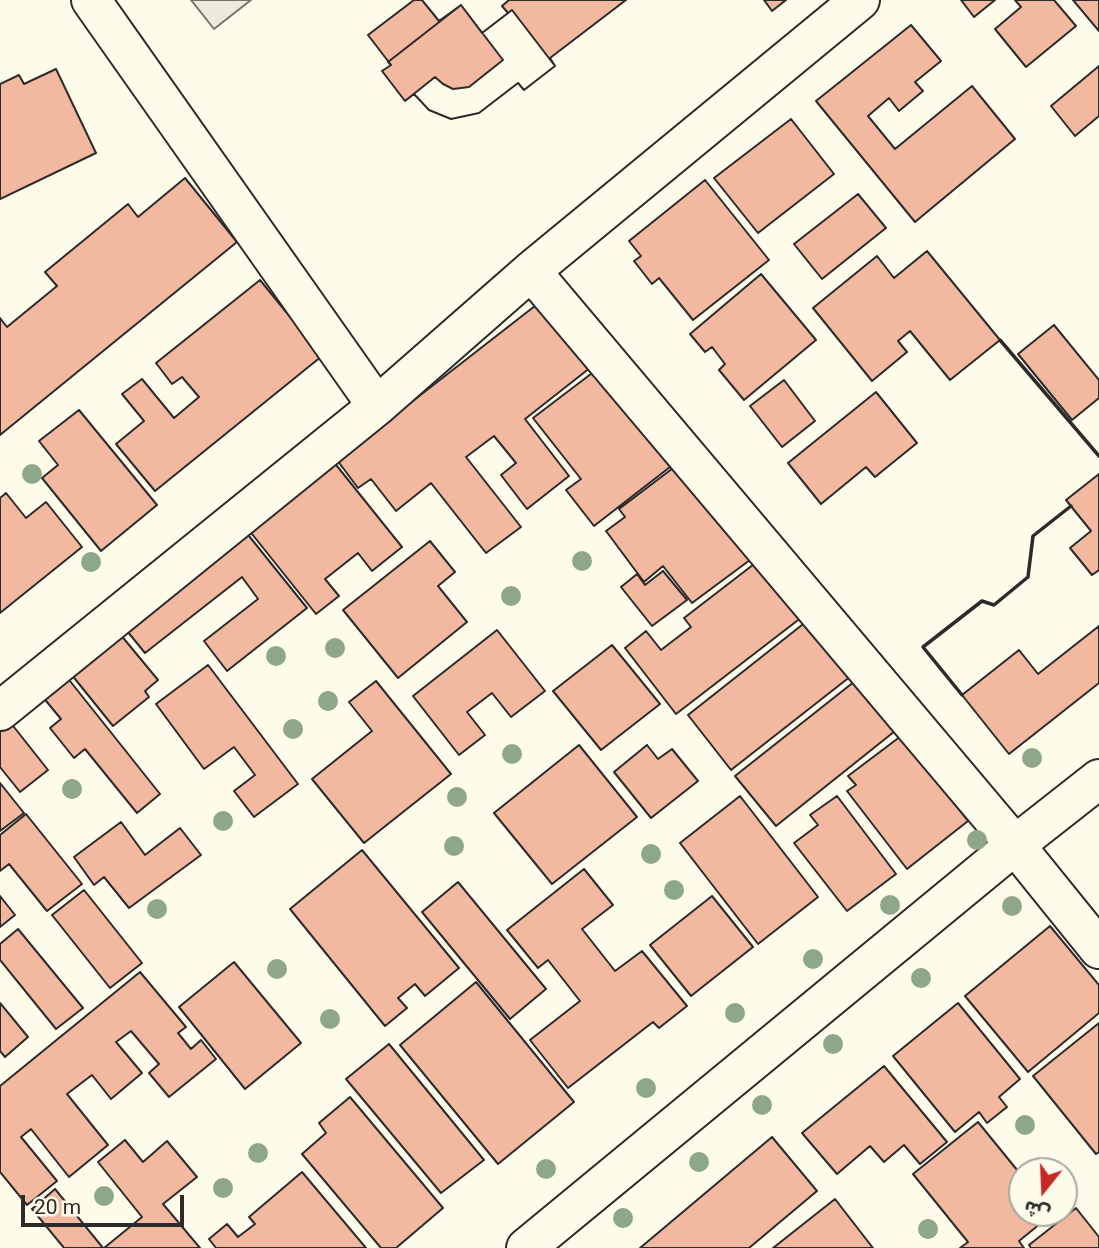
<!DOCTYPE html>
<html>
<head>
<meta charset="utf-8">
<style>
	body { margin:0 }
	#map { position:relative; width:1099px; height:1248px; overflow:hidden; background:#fdfbea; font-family:Roboto,"Noto Sans Arabic",sans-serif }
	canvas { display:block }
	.north { position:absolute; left:1008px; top:1157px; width:70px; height:70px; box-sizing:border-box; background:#fdfbea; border:2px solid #a9a89e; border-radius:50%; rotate:198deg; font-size:19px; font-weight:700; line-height:28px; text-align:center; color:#2b2b2b }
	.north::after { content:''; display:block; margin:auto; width:24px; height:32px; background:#c62828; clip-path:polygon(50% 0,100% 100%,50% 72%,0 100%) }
	.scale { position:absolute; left:21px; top:1195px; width:163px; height:32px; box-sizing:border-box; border:4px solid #2b2b2b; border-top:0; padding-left:9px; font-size:21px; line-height:24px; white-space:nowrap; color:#2b2b2b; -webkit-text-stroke:5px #fdfbea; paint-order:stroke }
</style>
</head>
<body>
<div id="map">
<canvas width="1099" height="1248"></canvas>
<div class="north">ش</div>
<div class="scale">20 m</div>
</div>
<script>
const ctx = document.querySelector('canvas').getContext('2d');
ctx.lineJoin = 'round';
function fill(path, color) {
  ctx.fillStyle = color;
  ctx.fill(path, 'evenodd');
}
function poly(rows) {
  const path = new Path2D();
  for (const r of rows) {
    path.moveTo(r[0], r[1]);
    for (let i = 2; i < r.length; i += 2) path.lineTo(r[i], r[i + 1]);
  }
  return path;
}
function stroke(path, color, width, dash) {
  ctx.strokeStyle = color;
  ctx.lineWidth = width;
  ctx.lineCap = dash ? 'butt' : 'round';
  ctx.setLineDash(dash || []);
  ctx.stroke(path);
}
const green = poly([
	[191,0,251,0,214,29,191,0]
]);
fill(green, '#ecebdb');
stroke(green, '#74746e', 2);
const building = poly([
	[414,0,422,0,439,21,461,5,482,33,508,13,502,6,509,0,626,0,550,58,555,66,524,90,518,83,479,113,451,119,429,110,414,94,405,101,382,71,391,65,368,35,414,0],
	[764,0,786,0,772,11,764,0],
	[961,0,995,0,974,17,961,0],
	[1015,0,1054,0,1076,26,1026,67,995,29,1021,7,1015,0],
	[1073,0,1099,0,1099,31,1073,0],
	[461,5,482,33,512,10,555,66,524,90,518,83,479,113,451,119,429,110,414,94,405,101,382,71,391,65,388,62,461,5],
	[461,5,503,60,469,87,453,89,443,84,435,77,405,101,382,71,391,65,388,62,461,5],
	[911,25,941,61,915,82,923,91,899,111,889,98,868,116,895,149,972,86,1015,139,915,222,816,101,911,25],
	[1099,66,1099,116,1075,136,1051,106,1099,66],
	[56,69,96,153,0,199,0,84,19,75,24,84,56,69],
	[791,119,834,174,758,233,714,178,791,119],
	[185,178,237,242,0,435,0,318,7,327,57,286,45,272,128,204,138,217,185,178],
	[705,180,769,260,693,320,659,278,652,284,634,261,641,256,629,241,705,180],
	[858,194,886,228,822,279,794,244,858,194],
	[927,251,1000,340,950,380,910,331,898,341,907,352,872,381,813,308,877,256,894,278,927,251],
	[761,274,816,340,744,400,719,370,725,364,712,347,705,352,690,334,761,274],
	[260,280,322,356,155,491,116,444,144,421,122,394,142,379,174,418,199,397,182,377,172,384,156,363,260,280],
	[549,295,600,360,525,419,569,476,527,509,501,475,516,463,494,436,466,457,521,527,486,553,431,483,396,511,371,479,358,488,337,460,549,295],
	[1054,325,1099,380,1099,398,1072,420,1018,354,1054,325],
	[604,364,679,460,594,526,566,490,581,479,533,418,604,364],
	[784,380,815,421,782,447,750,406,784,380],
	[876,392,917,443,875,477,866,467,821,504,788,463,876,392],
	[79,410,157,505,101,551,42,478,58,465,39,441,79,410],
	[333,461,402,547,372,571,358,553,325,579,339,596,316,614,248,529,333,461],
	[681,462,754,557,692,603,663,566,644,582,606,531,625,517,619,509,681,462],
	[1099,474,1099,570,1092,575,1070,548,1091,531,1066,500,1099,474],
	[6,493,26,518,46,502,82,547,0,613,0,498,6,493],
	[245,531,307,608,227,671,204,641,258,599,242,577,145,653,123,626,245,531],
	[430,541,455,572,438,586,467,622,398,678,343,610,430,541],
	[758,561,802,617,676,714,625,648,646,631,661,650,691,627,684,618,758,561],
	[663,571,687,600,652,626,621,587,637,574,645,585,663,571],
	[807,621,851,676,731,770,688,715,807,621],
	[1099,626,1099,683,1009,754,962,695,1019,650,1038,674,1099,626],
	[497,630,545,691,511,717,492,693,467,712,485,735,459,755,413,696,497,630],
	[120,634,158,680,145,691,149,697,113,726,71,674,120,634],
	[612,645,660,704,601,750,553,691,612,645],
	[208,665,298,784,254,817,234,791,255,775,234,747,204,769,156,704,208,665],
	[66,676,160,794,137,813,85,749,74,758,50,728,61,719,42,696,66,676],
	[376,681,451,774,364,843,312,779,372,731,349,702,376,681],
	[855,681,895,731,776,826,735,776,855,681],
	[10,722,48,770,20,792,0,767,0,730,10,722],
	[901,736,968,821,907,869,847,791,856,785,848,776,901,736],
	[579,745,637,817,552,884,494,813,579,745],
	[647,745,658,759,672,749,698,781,651,818,614,772,647,745],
	[0,783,24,813,0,831,0,783],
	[740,796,818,897,758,944,680,843,740,796],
	[837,796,896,874,847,911,794,843,818,825,810,815,837,796],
	[26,814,82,884,47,911,9,864,0,871,0,835,26,814],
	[121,822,145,855,180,828,201,855,129,908,104,877,94,885,74,857,121,822],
	[362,850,459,968,425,996,415,984,398,998,407,1008,385,1026,290,909,362,850],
	[584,869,613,905,582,929,615,971,642,951,687,1006,659,1028,653,1022,568,1088,530,1040,580,1001,548,960,538,968,507,930,584,869],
	[458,882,546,989,510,1019,422,912,458,882],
	[84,890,142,963,110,988,52,915,84,890],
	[0,896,15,915,0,927,0,896],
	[712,896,753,947,691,996,650,945,712,896],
	[1050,926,1099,985,1099,1013,1028,1072,965,996,1050,926],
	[18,929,83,1008,56,1029,0,960,0,944,18,929],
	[234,962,301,1043,245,1089,179,1007,234,962],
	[140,972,186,1027,178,1033,191,1049,201,1040,216,1059,169,1097,149,1073,159,1064,131,1031,116,1042,142,1073,111,1099,92,1075,67,1094,108,1145,69,1177,31,1129,21,1137,57,1181,27,1205,0,1172,0,1086,140,972],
	[476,982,574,1102,498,1164,400,1045,476,982],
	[0,1003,28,1037,5,1057,0,1051,0,1003],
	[958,1003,1020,1079,999,1097,1007,1107,987,1123,979,1112,955,1132,893,1056,958,1003],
	[1099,1023,1099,1152,1096,1154,1033,1076,1099,1023],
	[389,1044,484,1160,441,1193,346,1079,389,1044],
	[884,1066,947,1142,920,1164,904,1145,884,1162,870,1146,837,1174,802,1133,884,1066],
	[350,1097,443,1208,396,1248,381,1248,302,1154,326,1133,319,1123,350,1097],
	[978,1122,1022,1176,1022,1213,1052,1214,1019,1241,1024,1248,960,1248,968,1242,913,1174,978,1122],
	[772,1137,817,1191,749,1248,640,1248,772,1137],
	[125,1140,143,1162,167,1141,197,1177,163,1204,200,1248,104,1248,142,1217,98,1162,125,1140],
	[302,1172,366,1248,216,1248,209,1239,227,1224,238,1237,255,1224,249,1217,302,1172],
	[55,1189,103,1248,64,1248,32,1209,55,1189],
	[835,1199,873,1248,773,1248,835,1199],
	[1076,1208,1099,1237,1099,1248,1031,1248,1029,1245,1076,1208]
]);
fill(building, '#f2b8a0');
stroke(building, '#2b2b2b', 2);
const minor = poly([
	[91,0,377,406],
	[531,271,1015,845,1099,949],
	[0,711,377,406,531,271,860,0],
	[526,1248,1015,845,1099,779]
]);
stroke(minor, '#2b2b2b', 42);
stroke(minor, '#fdfbea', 38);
stroke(poly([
	[1000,340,1099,456],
	[962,695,923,647,982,601,994,605,1028,577,1033,536,1071,506]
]), '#2b2b2b', 3.5);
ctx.fillStyle = '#8ea78a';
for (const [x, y] of [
	[32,474],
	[582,561],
	[91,562],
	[511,596],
	[335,648],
	[276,656],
	[328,701],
	[293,729],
	[512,754],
	[1032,758],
	[72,789],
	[457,797],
	[223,821],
	[977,840],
	[454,846],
	[651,854],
	[674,890],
	[890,905],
	[1012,906],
	[157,909],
	[813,959],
	[277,969],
	[921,978],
	[735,1013],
	[330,1019],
	[833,1044],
	[646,1088],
	[762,1105],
	[1025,1125],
	[258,1153],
	[699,1162],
	[546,1169],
	[223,1188],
	[104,1196],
	[623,1218],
	[928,1229]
]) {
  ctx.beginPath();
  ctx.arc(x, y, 10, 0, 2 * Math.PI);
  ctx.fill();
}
</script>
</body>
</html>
